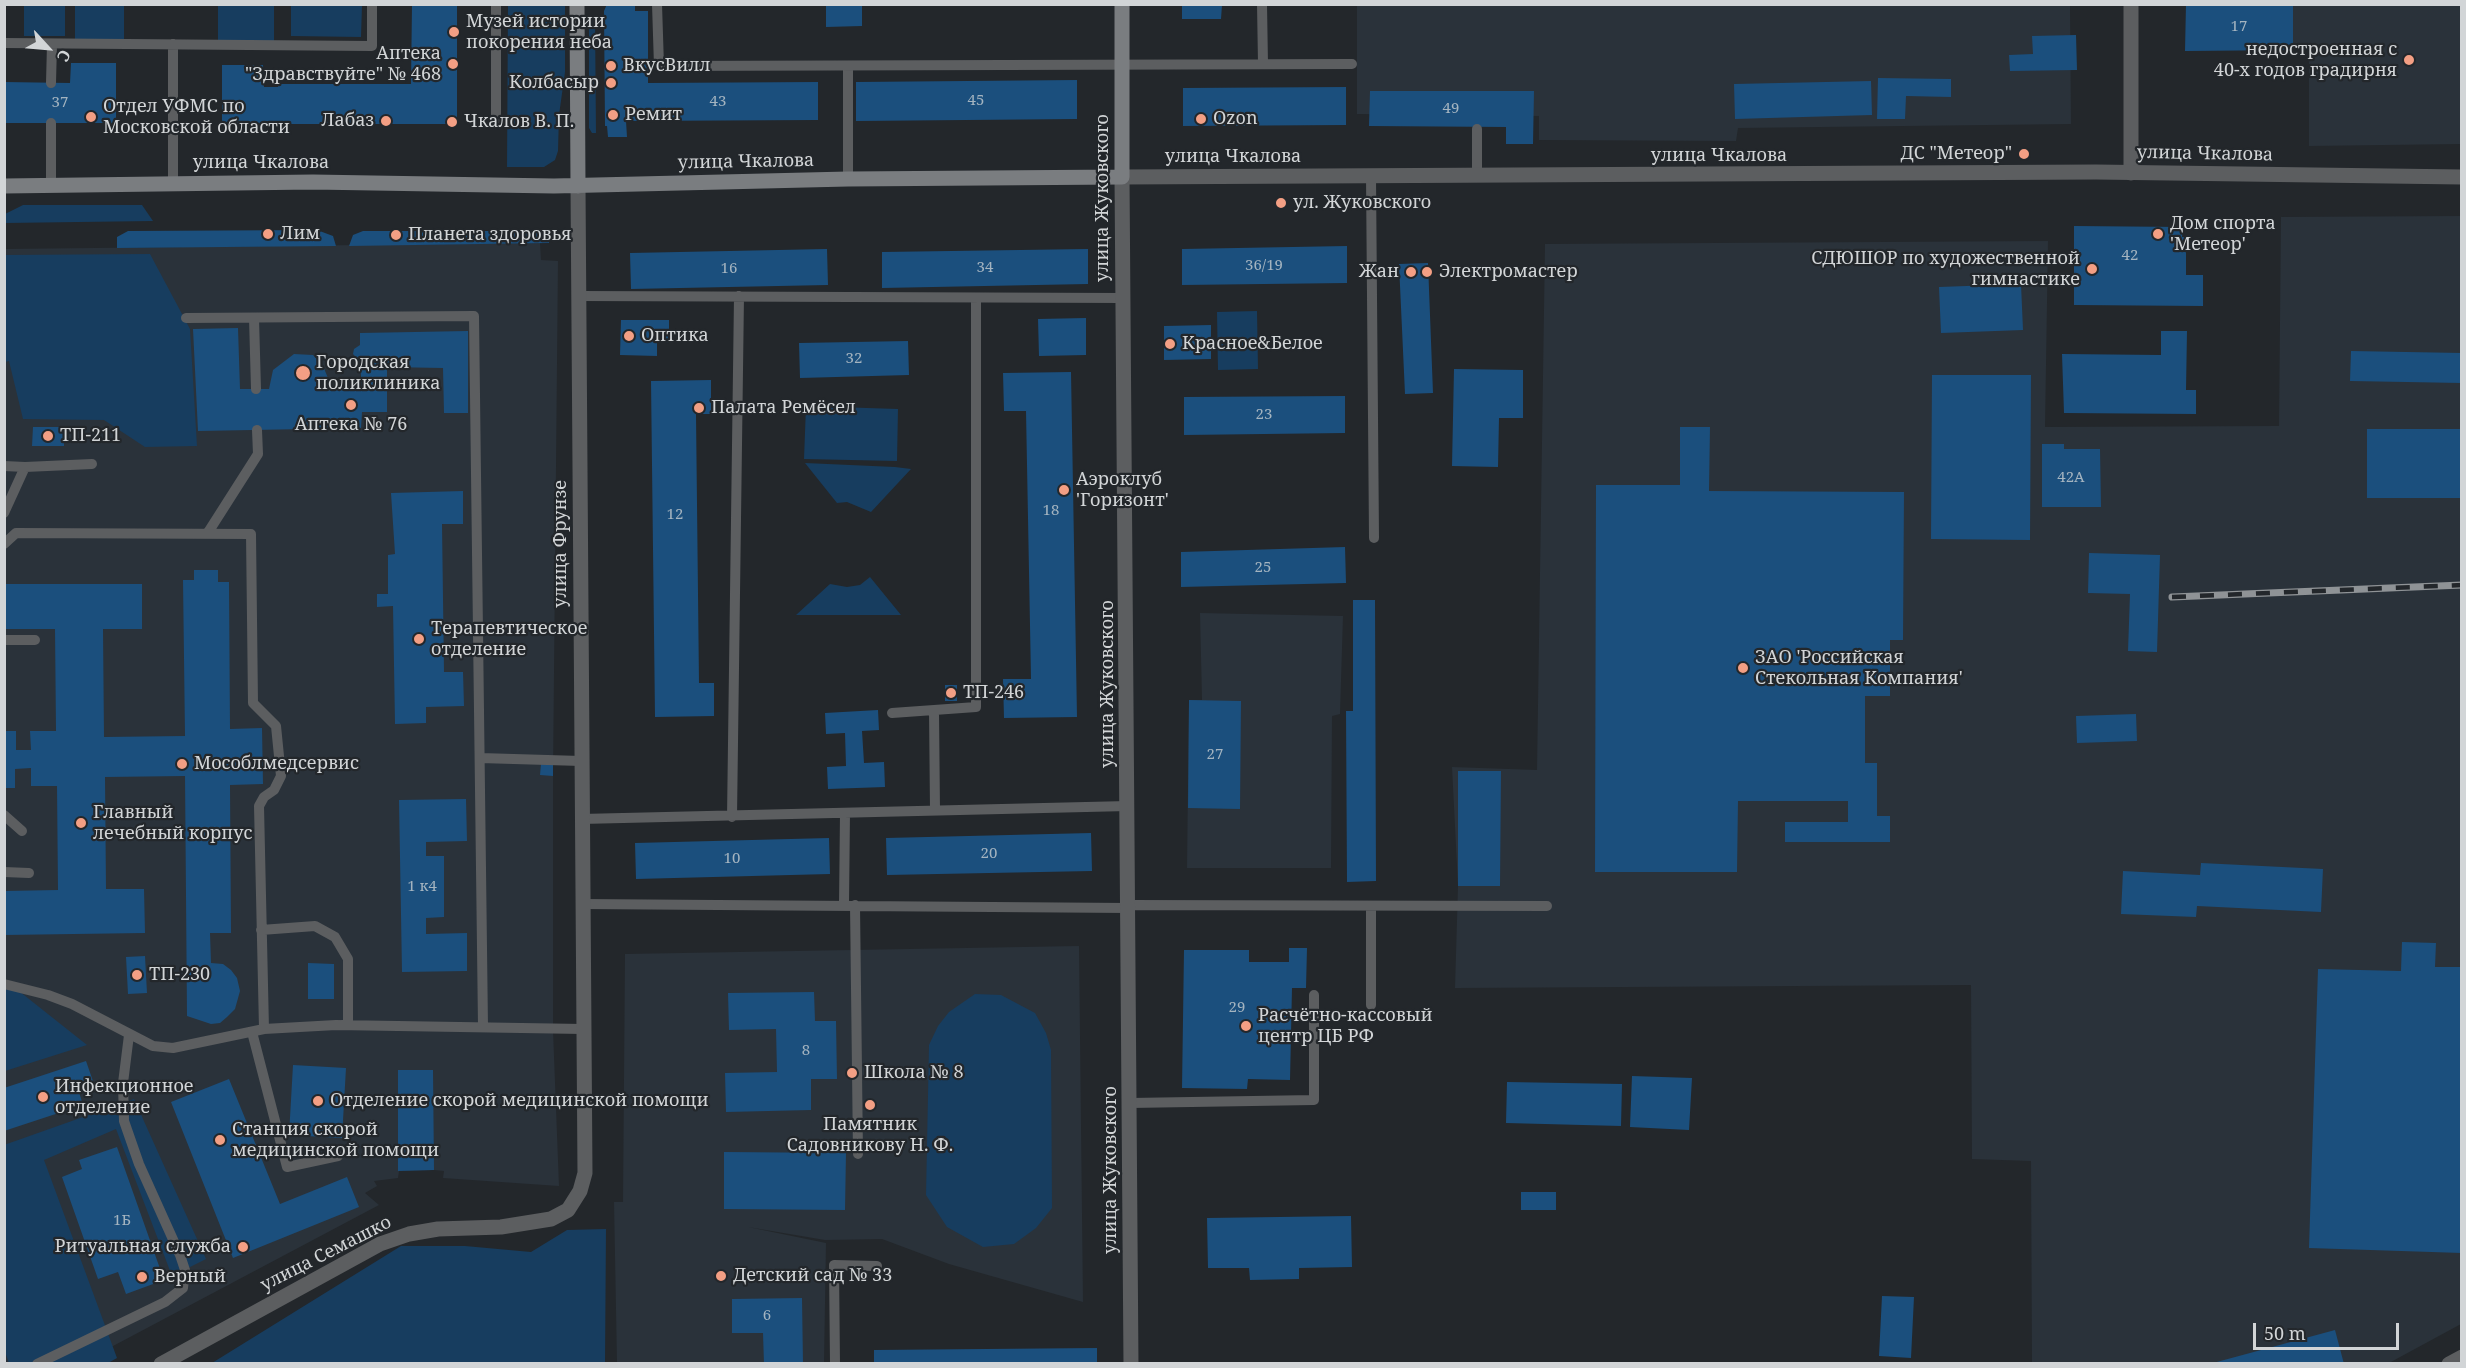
<!DOCTYPE html>
<html>
<head>
<meta charset="utf-8">
<style>
	body { margin:0 }
	#map { position:relative; width:2466px; height:1368px; overflow:hidden; background:#23272b; font-family:"Noto Serif",serif }
	canvas { display:block }
	.frame { position:absolute; inset:0; border:6px solid #d2d5d7; pointer-events:none }
	.north { position:absolute; left:18px; top:18px; width:60px; height:60px; -webkit-text-stroke:4px #23272b; paint-order:stroke; rotate:116deg; font-size:16px; font-weight:700; line-height:24px; text-align:center; color:#d2d5d7 }
	.north::after { content:''; display:block; margin:auto; width:21px; height:27px; background:#d2d5d7; clip-path:polygon(50% 0,100% 100%,50% 72%,0 100%) }
	.scale { position:absolute; left:2253px; top:1323px; width:146px; height:27px; box-sizing:border-box; border:3px solid #d2d5d7; border-top:0; padding-left:8px; font-size:18px; line-height:21px; white-space:nowrap; color:#d2d5d7; -webkit-text-stroke:4px #23272b; paint-order:stroke }
</style>
</head>
<body>
<div id="map">
<canvas width="2466" height="1368"></canvas>
<div class="frame"></div>
<div class="north">С</div>
<div class="scale">50 m</div>
</div>
<script>
const ctx = document.querySelector('canvas').getContext('2d');
ctx.lineJoin = 'round';
function fill(path, color) {
  ctx.fillStyle = color;
  ctx.fill(path, 'evenodd');
}
function poly(rows) {
  const path = new Path2D();
  for (const r of rows) {
    path.moveTo(r[0], r[1]);
    for (let i = 2; i < r.length; i += 2) path.lineTo(r[i], r[i + 1]);
  }
  return path;
}
function stroke(path, color, width, dash) {
  ctx.strokeStyle = color;
  ctx.lineWidth = width;
  ctx.lineCap = dash ? 'butt' : 'round';
  ctx.setLineDash(dash || []);
  ctx.stroke(path);
}
function drawText(font, color, halo, rows, align = 'center') {
  ctx.font = font + ' "Noto Serif",serif';
  ctx.lineWidth = 4.5;
  ctx.setLineDash([]);
  ctx.textBaseline = 'middle';
  ctx.strokeStyle = halo;
  ctx.fillStyle = color;
  for (const [text, x, y, turn = 0] of rows) {
    ctx.save();
    ctx.translate(x, y);
    ctx.rotate((+turn || 0) * Math.PI / 180);
    ctx.textAlign = isNaN(turn) ? turn : align;
    if (halo) ctx.strokeText(text, 0, 0);
    ctx.fillText(text, 0, 0);
    ctx.restore();
  }
}
fill(poly([
	[1357,5,2070,5,2071,124,1738,128,1736,141,1539,140,1539,116,1357,114],
	[2190,5,2461,5,2461,144,2309,146,2309,43,2190,44],
	[2461,216,2461,1324,2389,1363,2032,1363,2031,1161,1972,1159,1971,985,1455,988,1458,886,1452,767,1537,770,1545,244,2048,241,2045,427,2279,426,2281,217],
	[540,243,541,260,558,261,553,776,553,1030,559,1186,443,1178,444,1171,434,1170,399,1171,398,1178,374,1181,377,1186,365,1193,379,1205,81,1363,5,1363,4,249],
	[1200,613,1343,616,1340,714,1332,716,1331,868,1187,868,1189,700,1202,700],
	[1079,946,1083,1302,949,1264,882,1239,825,1240,748,1227,826,1243,824,1363,617,1363,614,1202,623,1202,625,954]
]), '#2a323a');
fill(poly([
	[24,5,65,5,65,36,24,36],
	[75,5,124,5,124,42,75,42],
	[218,5,274,5,274,42,218,43],
	[291,5,362,5,361,37,291,36],
	[508,5,565,5,565,72,559,115,558,151,555,160,544,167,507,167],
	[595,18,596,133,592,133,589,128,589,24],
	[23,205,142,205,153,221,5,223,5,214],
	[150,254,190,329,197,446,145,447,104,420,23,419,9,361,5,362,5,255],
	[1257,311,1258,369,1218,370,1217,312],
	[806,406,898,409,897,461,804,459],
	[805,463,895,467,911,469,871,512,847,502,837,503],
	[870,577,901,615,796,615,830,584,847,587,860,585],
	[5,980,87,1045,5,1071],
	[975,994,1001,995,1035,1013,1046,1033,1051,1050,1052,1208,1036,1228,1014,1244,983,1247,947,1227,926,1195,929,1045,938,1026,949,1012],
	[134,1099,206,1259,172,1276,116,1129,44,1160,117,1358,108,1363,9,1363,4,1349,4,1145],
	[606,1229,605,1363,212,1363,401,1246,465,1246,531,1252,567,1230]
]), '#173d5f');
fill(poly([
	[412,4,457,4,457,124,222,124,222,65,263,65,264,87,278,87,278,84,411,84],
	[607,4,635,4,635,11,648,11,648,83,818,82,818,120,626,121,627,137,608,137,607,126,605,126,604,11],
	[826,4,862,4,862,26,826,27],
	[2186,4,2293,4,2293,50,2185,51],
	[1182,5,1222,5,1221,19,1182,19],
	[2076,35,2077,70,2010,71,2009,55,2033,54,2032,36],
	[71,63,116,63,116,123,4,123,4,82,70,83],
	[1878,78,1951,79,1951,97,1906,96,1905,119,1877,119],
	[1077,80,1077,119,856,121,856,82],
	[1871,81,1872,115,1735,119,1734,84],
	[1346,87,1346,125,1183,126,1183,88],
	[1370,91,1534,91,1533,144,1506,144,1506,127,1369,126],
	[2074,226,2183,227,2182,237,2186,237,2186,275,2203,275,2203,306,2074,305],
	[317,230,333,236,336,246,117,248,117,237,128,231],
	[363,231,550,231,549,243,349,246,353,235],
	[1347,246,1347,283,1182,285,1182,249],
	[827,249,828,285,631,289,630,253],
	[1088,249,1088,284,882,288,882,252],
	[1428,263,1433,393,1405,394,1399,264],
	[2021,284,2023,330,1941,333,1939,287],
	[1086,318,1086,355,1039,356,1038,319],
	[621,320,669,320,669,343,657,342,657,356,620,355],
	[1211,325,1211,359,1164,360,1164,326],
	[238,328,240,389,269,389,273,370,294,354,313,355,323,366,333,390,362,390,360,362,353,354,354,349,360,345,360,333,468,331,468,413,444,413,443,368,387,367,387,412,362,412,361,428,198,431,193,329],
	[2161,331,2187,331,2186,390,2196,390,2196,414,2064,413,2062,354,2161,355],
	[908,341,909,375,800,378,799,343],
	[2351,351,2462,353,2462,383,2350,381],
	[1454,369,1523,370,1523,418,1499,418,1498,467,1452,466],
	[1071,372,1077,717,1004,718,1003,679,1031,679,1026,411,1004,411,1003,373],
	[1932,375,2031,375,2030,540,1931,539],
	[711,380,711,414,696,414,699,683,714,683,714,716,655,717,651,381],
	[1345,396,1345,433,1184,435,1184,397],
	[33,427,64,427,64,446,32,446],
	[1680,427,1710,427,1709,491,1904,492,1903,640,1890,640,1890,696,1865,696,1865,763,1877,763,1877,816,1890,816,1890,842,1785,842,1785,822,1848,822,1848,801,1738,801,1737,872,1595,872,1596,485,1680,485],
	[2367,429,2462,429,2462,498,2367,498],
	[2042,444,2064,444,2064,449,2100,449,2101,507,2042,507],
	[463,491,463,524,442,524,444,672,463,672,464,706,426,707,426,723,395,724,393,606,377,607,377,594,388,594,388,555,395,554,391,493],
	[1345,547,1346,583,1181,587,1181,552],
	[2089,553,2160,555,2157,652,2128,651,2130,594,2088,593],
	[194,570,218,570,218,582,229,582,230,729,262,728,263,784,230,785,231,933,210,933,211,963,223,964,231,970,237,978,240,991,235,1009,227,1017,220,1023,211,1024,187,1016,185,776,105,777,106,889,144,889,145,933,4,935,4,891,58,890,57,786,31,786,31,768,15,769,15,788,4,788,4,731,16,731,16,750,31,750,30,731,56,731,55,629,4,629,4,584,142,584,142,629,103,629,104,737,185,736,183,580,194,580],
	[1353,600,1375,600,1376,881,1347,882,1346,711,1353,711],
	[945,685,957,685,957,701,945,701],
	[1189,700,1241,701,1240,809,1188,808],
	[878,710,879,730,862,731,864,763,884,762,885,787,828,789,827,767,846,766,845,733,826,734,825,713],
	[2136,714,2137,741,2077,743,2076,716],
	[541,764,553,765,553,776,540,775],
	[1458,771,1501,771,1500,886,1458,886],
	[466,799,467,841,426,842,426,856,444,856,444,917,426,918,426,934,467,933,467,971,402,972,399,800],
	[1091,833,1092,871,887,875,886,838],
	[829,838,830,874,636,879,635,843],
	[2201,863,2323,869,2321,912,2197,906,2196,917,2121,914,2123,871,2200,875],
	[2402,942,2436,943,2435,967,2462,967,2462,1253,2309,1248,2318,969,2401,971],
	[1289,948,1307,948,1306,988,1292,988,1290,1080,1248,1079,1247,1089,1182,1088,1184,950,1249,950,1249,962,1289,962],
	[145,956,147,993,128,994,126,957],
	[308,963,334,964,334,999,308,999],
	[814,992,815,1021,836,1021,837,1079,811,1079,811,1110,726,1112,725,1073,777,1072,776,1029,729,1030,728,993],
	[86,1061,94,1084,78,1089,83,1105,4,1131,4,1088],
	[293,1065,346,1068,342,1138,289,1135],
	[398,1070,433,1070,434,1170,398,1171],
	[1632,1076,1692,1078,1689,1130,1630,1127],
	[229,1079,280,1204,347,1177,359,1207,233,1258,171,1102],
	[1507,1082,1622,1084,1621,1126,1506,1123],
	[117,1147,164,1280,126,1294,118,1272,98,1279,62,1177,82,1169,79,1160],
	[724,1152,846,1153,845,1210,724,1209],
	[1521,1192,1556,1192,1556,1210,1521,1210],
	[1351,1216,1352,1267,1299,1268,1299,1279,1250,1280,1249,1268,1208,1268,1207,1218],
	[1882,1296,1914,1297,1911,1358,1879,1356],
	[802,1298,803,1364,764,1364,763,1333,732,1333,732,1299],
	[2335,1330,2344,1364,2213,1364,2213,1363],
	[1097,1348,1097,1364,874,1364,874,1350]
]), '#1b4f7d');
stroke(poly([
	[496,4,496,121],
	[657,4,659,66,1352,64],
	[1262,4,1263,64],
	[4,43,372,46,372,4],
	[173,44,173,182],
	[848,66,848,179],
	[51,83,52,44],
	[51,123,51,184],
	[1371,176,1374,538],
	[1477,176,1477,129],
	[579,296,1123,298],
	[186,318,474,316,483,1026],
	[254,318,256,389],
	[4,466,25,467],
	[4,513,25,467,92,464],
	[207,534,258,454,257,430],
	[4,544,16,533,251,534,253,703,276,726,281,776,274,790,264,797,259,806,264,1029],
	[4,640,35,640],
	[934,711,935,810],
	[892,713,976,707,976,298],
	[480,758,581,761],
	[4,815,22,831],
	[732,817,739,296],
	[581,819,1128,806],
	[4,872,29,873],
	[581,904,1129,908],
	[844,905,845,813],
	[855,905,858,1154],
	[1129,905,1547,906],
	[1371,906,1371,1005],
	[261,930,315,926,335,937,348,959,348,1025,343,1025],
	[4,984,48,995,72,1004,153,1046,173,1048,264,1029,336,1025,583,1029],
	[252,1032,287,1167,338,1156],
	[1130,1103,1314,1100,1314,995],
	[37,1364,165,1302,183,1288,185,1270,180,1255,139,1164,124,1121,123,1083,129,1035],
	[835,1364,834,1265,877,1266]
]), '#5c5e60', 10);
stroke(poly([
	[2131,4,2131,173],
	[2449,1364,2462,1357]
]), '#5c5e60', 15);
stroke(poly([
	[161,1364,380,1244,409,1234,438,1229,501,1227,551,1219,568,1210,580,1191,585,1173,578,186],
	[1131,1364,1122,177,2096,172,2462,177]
]), '#5c5e60', 15);
stroke(poly([
	[577,4,578,186],
	[4,186,313,182,554,186,848,179,1122,177,1122,4]
]), '#7a7d80', 15);
const rail = poly([
	[2172,597,2462,585]
]);
stroke(rail, '#8f9396', 7);
stroke(rail, '#23272b', 4.5, [14]);
for (const [x, y, r, color] of [
	[454,32,6,"#f39f84"],
	[2409,60,6,"#f39f84"],
	[453,64,6,"#f39f84"],
	[611,66,6,"#f39f84"],
	[611,83,6,"#f39f84"],
	[613,115,6,"#f39f84"],
	[91,117,6,"#f39f84"],
	[1201,119,6,"#f39f84"],
	[386,121,6,"#f39f84"],
	[452,122,6,"#f39f84"],
	[2024,154,6,"#f39f84"],
	[1281,203,6,"#f39f84"],
	[268,234,6,"#f39f84"],
	[2158,234,6,"#f39f84"],
	[396,235,6,"#f39f84"],
	[2092,269,6,"#f39f84"],
	[1411,272,6,"#f39f84"],
	[1427,272,6,"#f39f84"],
	[629,336,6,"#f39f84"],
	[1170,344,6,"#f39f84"],
	[303,373,8,"#f39f84"],
	[351,405,6,"#f39f84"],
	[699,408,6,"#f39f84"],
	[48,436,6,"#f39f84"],
	[1064,490,6,"#f39f84"],
	[419,639,6,"#f39f84"],
	[1743,668,6,"#f39f84"],
	[951,693,6,"#f39f84"],
	[182,764,6,"#f39f84"],
	[81,823,6,"#f39f84"],
	[137,975,6,"#f39f84"],
	[1246,1026,6,"#f39f84"],
	[852,1073,6,"#f39f84"],
	[43,1097,6,"#f39f84"],
	[318,1101,6,"#f39f84"],
	[870,1105,6,"#f39f84"],
	[220,1140,6,"#f39f84"],
	[243,1247,6,"#f39f84"],
	[721,1276,6,"#f39f84"],
	[142,1277,6,"#f39f84"]
]) {
  const dot = new Path2D();
  dot.arc(x, y, r, 0, 2 * Math.PI);
  ctx.fillStyle = color;
  ctx.fill(dot);
  stroke(dot, '#23272b', 2);
}
drawText('15px', '#a4b4c0', null, [
	["17",2239,27],
	["45",976,101],
	["43",718,102],
	["37",60,103],
	["49",1451,109],
	["42",2130,256],
	["36/19",1264,266],
	["34",985,268],
	["16",729,269],
	["32",854,359],
	["23",1264,415],
	["42А",2071,478],
	["18",1051,511],
	["12",675,515],
	["25",1263,568],
	["27",1215,755],
	["20",989,854],
	["10",732,859],
	["1 к4",422,887],
	["29",1237,1008],
	["8",806,1051],
	["1Б",122,1221],
	["6",767,1316]
]);
drawText('18px', '#d2d5d7', '#23272b', [
	["Музей истории",466,22],
	["покорения неба",466,43],
	["недостроенная с",2397,50,"right"],
	["40-х годов градирня",2397,71,"right"],
	["Аптека",441,54,"right"],
	["\"Здравствуйте\" № 468",441,75,"right"],
	["ВкусВилл",623,66],
	["Колбасыр",599,83,"right"],
	["Отдел УФМС по",103,107],
	["Московской области",103,128],
	["Ремит",625,115],
	["Ozon",1213,119],
	["Лабаз",374,121,"right"],
	["Чкалов В. П.",464,122],
	["ДС \"Метеор\"",2012,154,"right"],
	["ул. Жуковского",1293,203],
	["Дом спорта",2170,224],
	["'Метеор'",2170,245],
	["Лим",280,234],
	["Планета здоровья",408,235],
	["СДЮШОР по художественной",2080,259,"right"],
	["гимнастике",2080,280,"right"],
	["Жан",1399,272,"right"],
	["Электромастер",1439,272],
	["Оптика",641,336],
	["Красное&Белое",1182,344],
	["Городская",316,363],
	["поликлиника",316,384],
	["Палата Ремёсел",711,408],
	["Аптека № 76",351,425,"center"],
	["ТП-211",60,436],
	["Аэроклуб",1076,480],
	["'Горизонт'",1076,501],
	["Терапевтическое",431,629],
	["отделение",431,650],
	["ЗАО 'Российская",1755,658],
	["Стекольная Компания'",1755,679],
	["ТП-246",963,693],
	["Мособлмедсервис",194,764],
	["Главный",93,813],
	["лечебный корпус",93,834],
	["ТП-230",149,975],
	["Расчётно-кассовый",1258,1016],
	["центр ЦБ РФ",1258,1037],
	["Школа № 8",864,1073],
	["Инфекционное",55,1087],
	["отделение",55,1108],
	["Отделение скорой медицинской помощи",330,1101],
	["Памятник",870,1125,"center"],
	["Садовникову Н. Ф.",870,1146,"center"],
	["Станция скорой",232,1130],
	["медицинской помощи",232,1151],
	["Ритуальная служба",231,1247,"right"],
	["Детский сад № 33",733,1276],
	["Верный",154,1277]
], 'left');
drawText('18px', '#d2d5d7', '#23272b', [
	["улица Чкалова",2205,154,1],
	["улица Чкалова",1719,156],
	["улица Чкалова",1233,157],
	["улица Чкалова",746,162,-1],
	["улица Чкалова",261,163],
	["улица Жуковского",1103,198,-90],
	["улица Фрунзе",561,544,-90],
	["улица Жуковского",1108,684,-90],
	["улица Жуковского",1111,1170,-90],
	["улица Семашко",326,1254,-27]
]);
</script>
</body>
</html>
